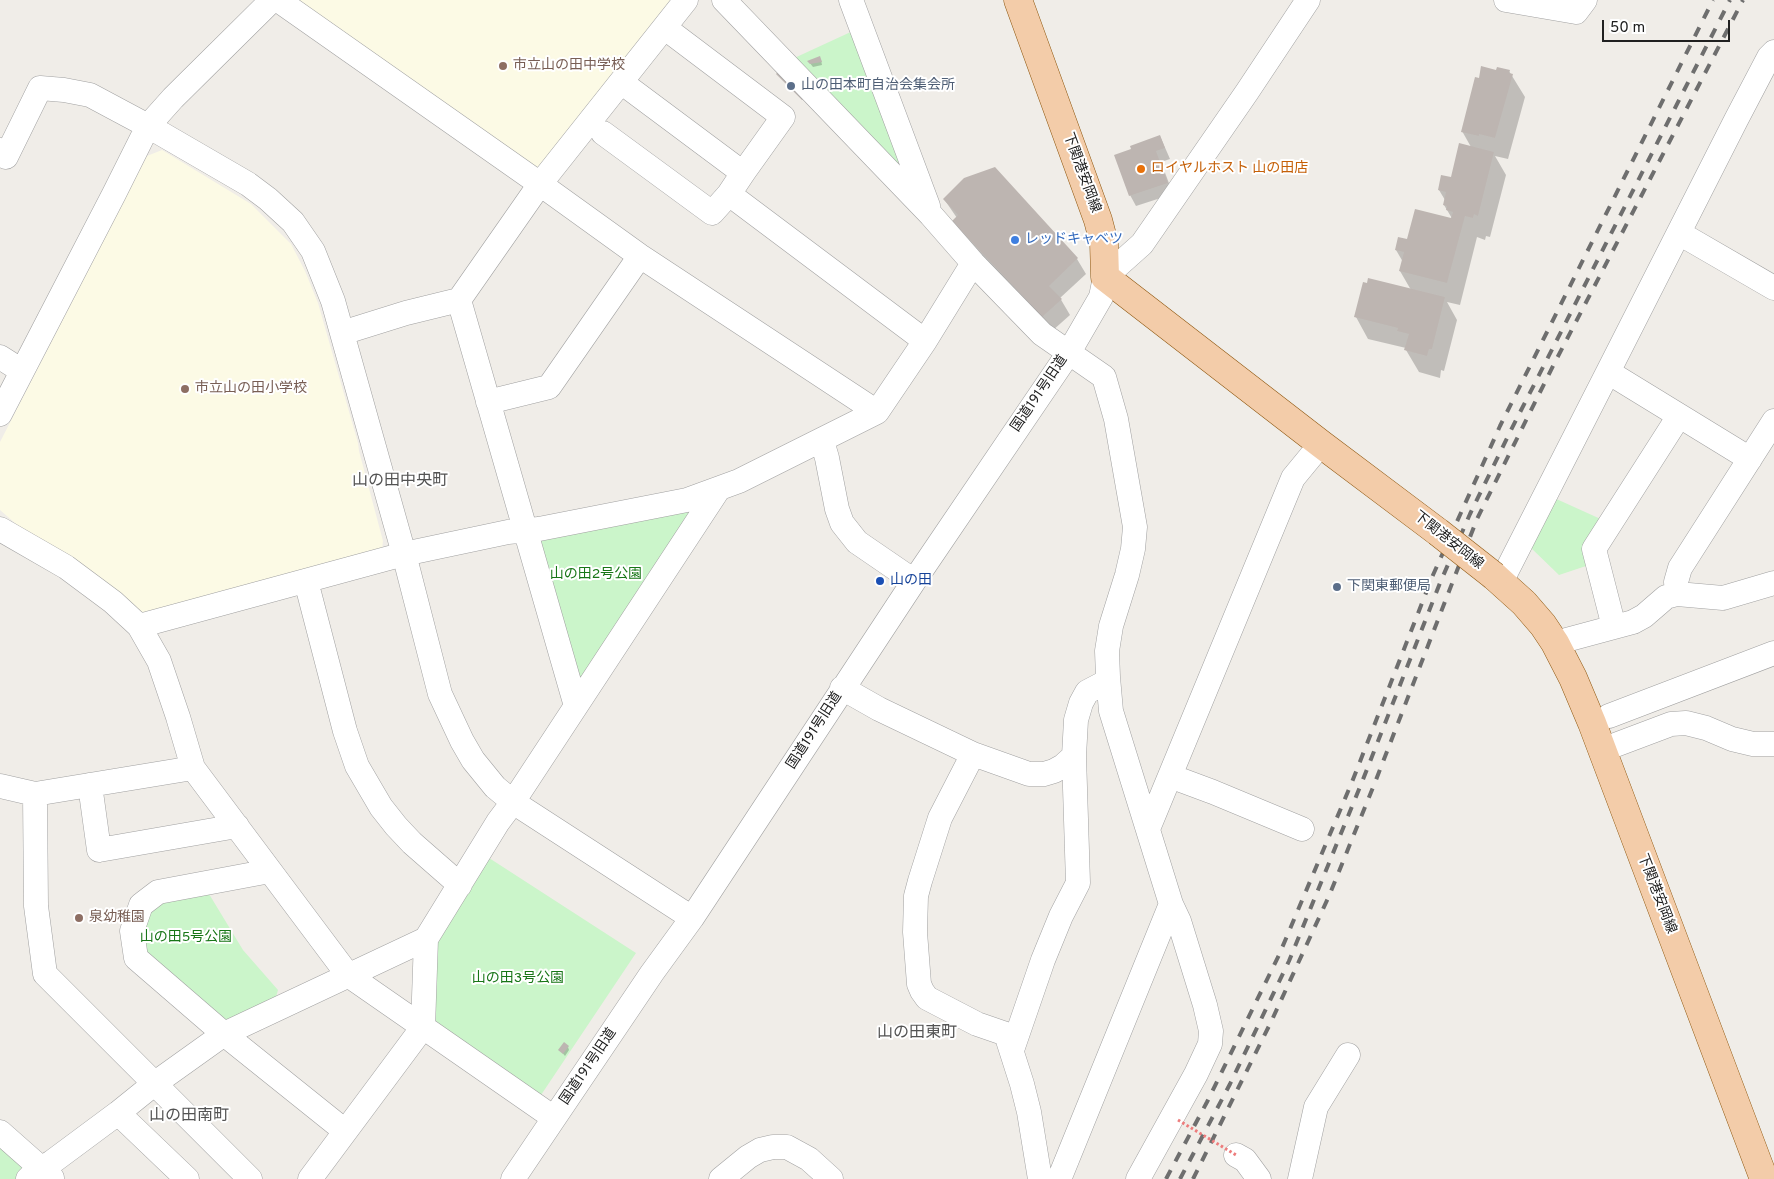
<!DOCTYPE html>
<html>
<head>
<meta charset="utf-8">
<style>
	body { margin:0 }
	#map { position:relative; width:1774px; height:1179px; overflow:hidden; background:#f0ede8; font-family:Overpass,sans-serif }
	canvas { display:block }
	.scale { position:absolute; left:1602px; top:20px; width:128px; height:22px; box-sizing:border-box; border:2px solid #202020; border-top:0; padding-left:6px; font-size:15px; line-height:18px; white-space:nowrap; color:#202020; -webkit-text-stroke:4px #fff; paint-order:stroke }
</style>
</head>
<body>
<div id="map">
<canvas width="1774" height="1179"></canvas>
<div class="scale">50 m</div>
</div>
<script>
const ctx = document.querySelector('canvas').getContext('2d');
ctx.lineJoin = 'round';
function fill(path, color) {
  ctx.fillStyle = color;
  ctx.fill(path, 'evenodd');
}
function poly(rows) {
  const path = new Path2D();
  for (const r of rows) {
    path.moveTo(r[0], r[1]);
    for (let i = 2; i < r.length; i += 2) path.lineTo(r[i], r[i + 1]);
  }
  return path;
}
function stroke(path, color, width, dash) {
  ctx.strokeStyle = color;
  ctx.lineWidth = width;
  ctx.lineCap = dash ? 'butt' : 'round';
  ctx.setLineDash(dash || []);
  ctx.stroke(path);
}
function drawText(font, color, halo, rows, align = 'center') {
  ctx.font = font + ' Overpass,"Noto Sans JP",sans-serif';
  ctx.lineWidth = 4;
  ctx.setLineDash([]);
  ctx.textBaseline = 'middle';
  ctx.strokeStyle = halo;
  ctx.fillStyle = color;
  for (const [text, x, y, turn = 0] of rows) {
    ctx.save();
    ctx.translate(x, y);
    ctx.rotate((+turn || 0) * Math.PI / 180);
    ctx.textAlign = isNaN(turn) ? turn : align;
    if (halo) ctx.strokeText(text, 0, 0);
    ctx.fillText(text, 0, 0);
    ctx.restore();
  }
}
fill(poly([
	[296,0,674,0,540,171],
	[162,150,251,204,291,244,305,271,318,303,358,443,359,451,383,541,382,550,144,616,30,536,0,510,0,442,147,156]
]), '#fcfae5');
fill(poly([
	[855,30,909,177,790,60],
	[1552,497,1605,521,1589,565,1559,575,1530,547],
	[688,509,692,516,585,680,575,680,537,543,544,536],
	[486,856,636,953,539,1098,433,1025,434,936],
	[206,889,243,950,278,990,276,997,224,1023,143,957,142,921,158,900],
	[0,1143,24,1168,23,1179,0,1179]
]), '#cbf5ca');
fill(poly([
	[821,60,822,65,813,67,809,62],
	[1509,71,1525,97,1508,159,1495,156,1506,175,1490,237,1486,236,1485,240,1477,237,1460,305,1447,302,1457,320,1444,371,1441,370,1440,378,1419,372,1406,350,1406,348,1368,339,1356,317,1411,290,1400,271,1403,262,1396,250,1408,241,1453,220,1444,205,1445,200,1439,190,1452,179,1471,147,1462,131,1479,79,1497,72],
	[1160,136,1170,159,1161,162,1173,194,1136,206,1130,195],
	[995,168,1077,259,1086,274,1060,298,1070,315,1052,331,962,236,954,221,957,218,944,199],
	[568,1047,569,1050,565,1056,560,1050]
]), '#0003');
fill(poly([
	[820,56,822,62,810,64,807,61],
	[1481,66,1496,70,1497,67,1510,70,1509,73,1513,74,1495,138,1479,134,1479,136,1461,132,1475,77,1479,78],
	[781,68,805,98,802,100,776,74],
	[1160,135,1165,148,1156,151,1168,183,1129,196,1114,155,1131,149,1130,146],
	[1459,143,1494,152,1478,216,1474,214,1473,218,1465,216,1447,283,1399,271,1404,252,1395,250,1398,237,1407,239,1415,209,1451,218,1453,212,1446,210,1447,206,1443,205,1446,192,1438,190,1441,175,1451,177],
	[995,167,1078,258,1049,286,1062,299,1042,317,952,221,958,215,943,199,964,178],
	[1368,278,1445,297,1432,349,1429,349,1427,356,1404,350,1409,334,1397,331,1398,328,1354,317,1363,282,1367,283],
	[564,1042,569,1046,563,1054,558,1050]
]), '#bdb5b1');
const minor = poly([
	[278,0,540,184,640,256,877,412],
	[724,0,931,215,973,263,1042,334,1104,377,1116,419,1135,527,1133,549,1127,575,1111,626,1107,651,1108,677,1111,711,1171,904,1179,921,1205,1005,1211,1031,1210,1044,1196,1074,1138,1179],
	[851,0,928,206],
	[1506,0,1576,12,1585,0],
	[621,82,743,173,783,117,665,28],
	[603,133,712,213,729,194],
	[0,150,6,157,40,88,64,90,90,95,148,126,248,184,268,199,293,222,313,251,333,301,404,554,440,694,462,741,473,760,495,787,513,802,692,918],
	[743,173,729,194,925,341],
	[1679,233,1774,288],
	[342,333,406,313,459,300],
	[0,357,22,371],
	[488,402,549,387,640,256],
	[0,414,114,194,148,126,173,98,272,0],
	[822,441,827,458,837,509,842,523,857,542,914,581],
	[1750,459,1608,372,1736,120,1769,57,1774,52],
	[0,529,66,567,113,602,139,626,159,661,178,717,193,768,348,975,554,1118],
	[306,581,345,731,357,766,381,807,396,826,412,843,460,885],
	[1501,582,1608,372],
	[1677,594,1676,582,1680,568,1774,421],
	[139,626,404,554,508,532,539,529,687,500,739,481,877,412,925,341,973,263],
	[1614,627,1594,549,1679,416],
	[1555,643,1633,622,1644,616,1666,597,1677,594,1723,598,1774,583],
	[842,688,879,709,973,754,1029,774,1044,774,1054,771,1063,766,1074,756],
	[576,706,459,300,540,184,686,0],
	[1609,716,1774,653],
	[1602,750,1671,724,1686,723,1706,728,1732,739,1753,744,1774,744],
	[973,754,940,818,920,881,916,896,915,932,919,984,922,991,927,998,977,1024,1006,1034,1022,1084,1029,1112,1040,1179],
	[1170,776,1213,792,1302,829],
	[90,785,99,850,237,826],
	[0,786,35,794,193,768],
	[35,794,36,906,45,974,250,1179],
	[1148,829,1293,478,1321,444],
	[270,871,158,892,141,905,132,931,136,958,224,1034,345,1131],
	[1012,1050,1043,960,1061,916,1078,883,1074,756,1076,720,1081,703,1087,692,1108,681],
	[118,1113,187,1179],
	[0,1132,52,1178],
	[1236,1155,1245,1160,1259,1179],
	[28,1179,34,1173,52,1162,118,1113,154,1084,224,1034,426,939],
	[310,1179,423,1027,426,939,498,822,513,802,718,490],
	[513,1179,652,973,692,918,914,581,1068,354,1101,297,1105,277,1142,244,1247,92,1308,0],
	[721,1179,748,1157,760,1150,773,1147,787,1147,809,1159,831,1179],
	[1056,1179,1060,1177,1171,904],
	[1300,1179,1316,1107,1348,1055]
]);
const major = poly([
	[1018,0,1098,220,1104,243,1105,277,1321,444,1438,532],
	[1494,576,1524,603,1543,625,1555,643,1573,678,1592,723,1764,1179]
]);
stroke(minor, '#a1a1a1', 25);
stroke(major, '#8e570f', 29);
stroke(minor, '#fff', 24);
stroke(major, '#f3cca9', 28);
stroke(poly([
	[1166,1179,1207,1102,1279,955,1352,782,1433,575,1500,426,1713,0],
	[1180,1179,1230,1084,1289,961,1362,782,1440,583,1470,514,1511,430,1730,0],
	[1193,1179,1271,1022,1329,896,1374,785,1477,519,1554,364,1743,0]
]), '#6e6e6e', 4, [10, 10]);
const majorBridge = poly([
	[1438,532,1494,576]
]);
stroke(majorBridge, '#8e570f', 29, []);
stroke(poly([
	[1178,1120,1236,1155]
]), '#ed7c7c', 3, [2.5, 2.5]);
stroke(majorBridge, '#f3cca9', 28);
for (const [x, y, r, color] of [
	[503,66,5,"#8d6e63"],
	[791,86,5,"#5c6f8a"],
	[1141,169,5,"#e8710a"],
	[1015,240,5,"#3f7fe0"],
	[185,389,5,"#8d6e63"],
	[880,581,5,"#1a4fb4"],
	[1337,587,5,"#5c6f8a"],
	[79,918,5,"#8d6e63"]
]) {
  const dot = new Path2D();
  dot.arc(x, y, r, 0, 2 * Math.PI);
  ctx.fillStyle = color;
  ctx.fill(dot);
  stroke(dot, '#fff', 2);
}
drawText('14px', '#785e54', '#fff', [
	["市立山の田中学校",513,66],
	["市立山の田小学校",195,389],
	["泉幼稚園",89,918]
], 'left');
drawText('14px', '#4e5e75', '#fff', [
	["山の田本町自治会集会所",801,86],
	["下関東郵便局",1347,587]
], 'left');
drawText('14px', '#c56008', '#fff', [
	["ロイヤルホスト 山の田店",1151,169]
], 'left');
drawText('14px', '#202020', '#fff', [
	["下関港安岡線",1081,173,70],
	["国道191号旧道",1040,394,-56],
	["下関港安岡線",1448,541,38],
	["国道191号旧道",815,731,-57],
	["下関港安岡線",1656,894,69],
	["国道191号旧道",589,1067,-56]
]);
drawText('14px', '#366cbe', '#fff', [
	["レッドキャベツ",1025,240]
], 'left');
drawText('14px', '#187617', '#fff', [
	["山の田2号公園",596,575],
	["山の田5号公園",186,938],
	["山の田3号公園",518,979]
]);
drawText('14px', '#164399', '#fff', [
	["山の田",890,581]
], 'left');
drawText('16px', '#535353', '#fff', [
	["山の田中央町",400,482],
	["山の田東町",917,1034],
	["山の田南町",189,1117]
]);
</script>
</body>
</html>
